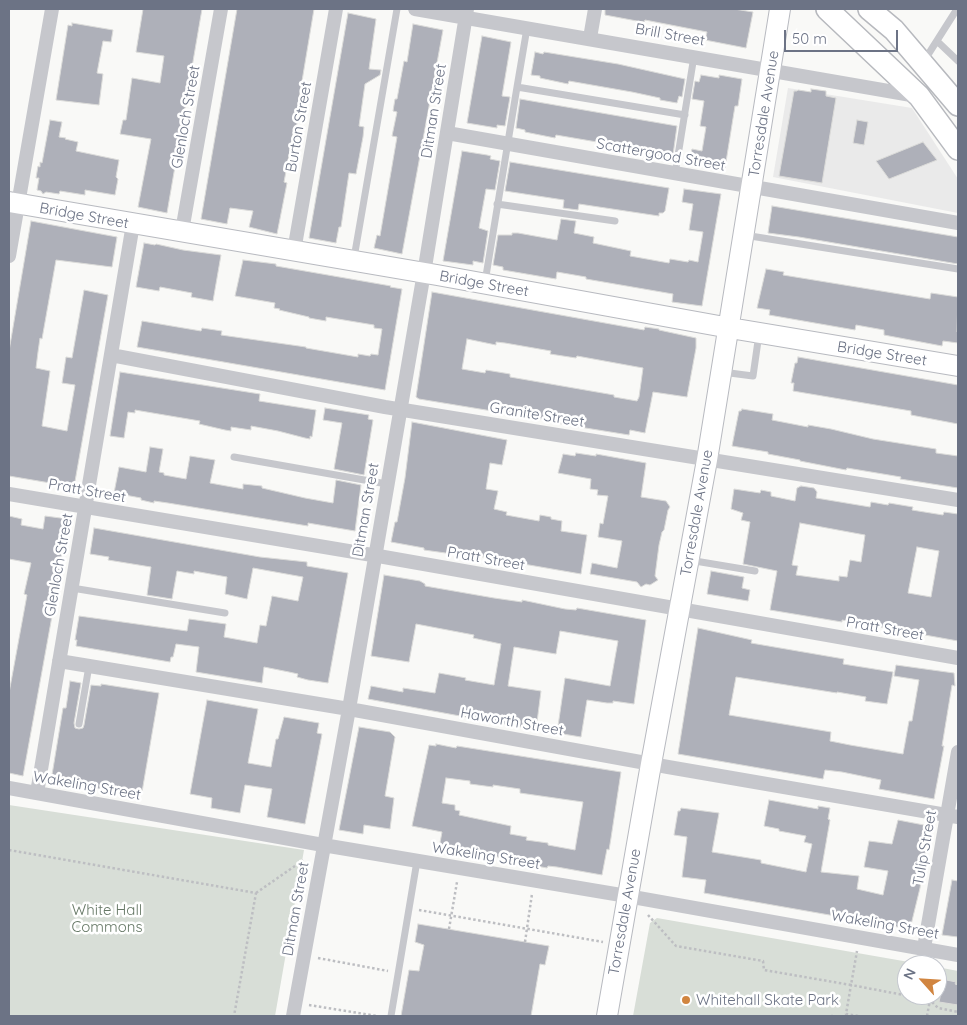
<!DOCTYPE html>
<html>
<head>
<meta charset="utf-8">
<style>
	body { margin:0 }
	#map { position:relative; width:967px; height:1025px; overflow:hidden; background:#f9f9f7; font-family:Quicksand,sans-serif }
	canvas { display:block }
	.frame { position:absolute; inset:0; border:10px solid #6c7385; pointer-events:none }
	.north { position:absolute; left:897px; top:955px; width:50px; height:50px; box-sizing:border-box; background:#fff; border:1px solid #c4c7ce; border-radius:50%; rotate:296deg; font-size:14px; font-weight:700; line-height:20px; text-align:center; color:#6c7385 }
	.north::after { content:''; display:block; margin:auto; width:18px; height:22px; background:#d18540; clip-path:polygon(50% 0,100% 100%,50% 72%,0 100%) }
	.scale { position:absolute; left:784px; top:30px; width:114px; height:22px; box-sizing:border-box; border:2px solid #6c7385; border-top:0; padding-left:6px; font-size:15px; line-height:18px; white-space:nowrap; color:#6c7385; -webkit-text-stroke:4px #fff; paint-order:stroke }
</style>
</head>
<body>
<div id="map">
<canvas width="967" height="1025"></canvas>
<div class="frame"></div>
<div class="north">N</div>
<div class="scale">50 m</div>
</div>
<script>
const ctx = document.querySelector('canvas').getContext('2d');
ctx.lineJoin = 'round';
function fill(path, color) {
  ctx.fillStyle = color;
  ctx.fill(path, 'evenodd');
}
function poly(rows) {
  const path = new Path2D();
  for (const r of rows) {
    path.moveTo(r[0], r[1]);
    for (let i = 2; i < r.length; i += 2) path.lineTo(r[i], r[i + 1]);
  }
  return path;
}
function stroke(path, color, width, dash) {
  ctx.strokeStyle = color;
  ctx.lineWidth = width;
  ctx.lineCap = dash ? 'butt' : 'round';
  ctx.setLineDash(dash || []);
  ctx.stroke(path);
}
function drawText(font, color, halo, rows, align = 'center') {
  ctx.font = font + ' Quicksand,sans-serif';
  ctx.lineWidth = 5;
  ctx.setLineDash([]);
  ctx.textBaseline = 'middle';
  ctx.strokeStyle = halo;
  ctx.fillStyle = color;
  for (const [text, x, y, turn = 0] of rows) {
    ctx.save();
    ctx.translate(x, y);
    ctx.rotate((+turn || 0) * Math.PI / 180);
    ctx.textAlign = isNaN(turn) ? turn : align;
    if (halo) ctx.strokeText(text, 0, 0);
    ctx.fillText(text, 0, 0);
    ctx.restore();
  }
}
fill(poly([
	[788,88,912,108,958,179,958,213,773,177]
]), '#eaeaea');
fill(poly([
	[9,805,304,850,275,1016,9,1016],
	[657,918,926,965,907,965,907,995,937,995,937,967,958,971,958,1016,633,1016,650,923]
]), '#d8ded7');
const building = poly([
	[143,9,202,9,167,213,138,207,151,139,120,134,123,120,126,120,132,78,160,83,164,56,136,52,143,9],
	[237,9,314,9,298,105,300,106,295,135,293,134,284,182,287,183,277,234,249,227,253,211,230,208,227,224,201,219,237,9],
	[605,9,734,9,753,12,746,48,705,40,707,32,645,20,644,22,637,21,605,15,605,9],
	[348,13,376,19,369,69,381,70,380,75,365,84,359,126,364,127,363,137,356,174,349,173,341,227,339,227,336,243,309,238,348,13],
	[72,23,113,30,111,42,103,41,97,73,103,74,99,105,56,100,68,25,72,26,72,23],
	[413,24,443,30,402,254,374,248,377,235,380,236,397,137,392,136,397,112,393,111,395,99,397,99,404,61,407,62,413,24],
	[482,36,511,42,502,96,510,97,505,126,497,125,497,128,467,123,482,36],
	[535,52,543,54,544,52,618,64,685,79,682,97,679,96,677,103,660,100,660,98,632,92,569,81,568,84,540,78,540,76,531,75,535,52],
	[701,75,719,78,719,75,742,79,738,106,735,106,725,168,689,161,692,149,702,151,706,127,700,126,704,101,692,99,695,81,699,82,701,75],
	[811,89,826,91,826,96,836,98,822,183,779,176,794,91,797,91,798,90,811,92,811,89],
	[520,99,677,126,673,155,664,154,664,156,644,153,644,150,556,135,555,138,525,132,525,130,516,128,520,99],
	[50,120,62,122,59,137,66,138,65,139,78,142,76,151,119,160,116,177,118,179,115,195,85,190,85,195,60,191,59,194,46,192,43,194,41,191,37,190,39,178,36,178,38,166,40,167,40,162,42,163,50,120],
	[857,120,868,122,864,145,853,143,857,120],
	[923,142,937,160,889,179,876,161,923,142],
	[462,151,487,155,491,156,490,159,500,161,495,190,486,189,479,228,488,231,483,263,473,261,473,265,443,261,462,151],
	[510,162,669,188,665,211,663,213,659,213,659,216,579,204,578,210,563,208,564,200,505,191,510,162],
	[684,189,721,194,702,306,672,302,673,294,586,279,586,277,557,272,556,279,503,270,503,267,493,265,498,235,512,235,512,233,518,233,557,240,561,219,576,221,574,233,594,237,593,243,631,251,630,256,669,263,670,259,688,262,689,260,698,262,703,232,689,230,693,204,682,202,684,189],
	[772,206,958,237,958,264,799,237,768,233,772,206],
	[31,221,117,237,112,267,56,260,42,339,40,338,38,352,36,368,50,371,42,426,67,431,75,385,62,383,66,357,72,358,84,290,108,295,74,487,9,476,9,351,31,221],
	[144,243,155,245,156,244,183,250,221,255,213,301,191,297,192,293,160,287,159,291,136,287,144,243],
	[243,260,276,264,276,266,391,286,390,287,402,289,385,390,137,347,142,321,201,331,202,328,222,331,221,335,306,347,306,348,358,357,358,354,370,356,371,354,378,355,382,329,374,328,374,325,326,317,326,321,309,318,309,317,279,310,280,309,274,308,275,303,235,296,243,260],
	[766,269,784,272,783,275,930,299,931,293,958,297,957,332,958,333,958,343,943,341,942,346,884,335,884,330,856,325,855,330,769,315,770,310,757,308,766,269],
	[432,292,644,330,645,327,659,329,659,330,696,338,696,348,687,397,653,392,645,433,630,430,629,435,567,425,547,421,547,420,419,399,416,397,432,292],
	[467,339,496,345,496,342,505,343,551,351,550,354,576,358,577,356,643,368,639,397,637,401,614,397,614,395,510,377,510,374,486,370,485,373,462,369,467,339],
	[798,357,958,385,958,424,911,415,911,411,793,391,794,383,791,383,795,363,797,363,798,357],
	[120,372,260,394,259,401,316,410,312,437,310,436,310,439,305,438,278,431,251,426,251,430,231,427,231,431,225,430,199,424,200,421,135,410,135,413,128,412,124,438,110,436,120,372],
	[325,408,369,415,368,419,373,420,364,475,334,469,342,423,323,420,325,408],
	[742,409,773,414,772,420,808,427,808,425,831,429,873,439,936,449,936,453,958,456,958,488,900,479,901,477,847,468,846,470,800,461,800,460,768,454,768,452,732,446,739,411,741,411,742,409],
	[412,422,507,440,502,465,490,463,486,489,498,491,494,509,507,512,506,515,539,521,540,515,551,517,551,519,562,521,561,531,587,535,581,574,460,553,460,555,424,550,424,548,391,542,395,522,397,522,405,478,412,422],
	[150,447,163,449,159,472,164,473,164,475,186,479,190,456,215,460,210,483,243,489,243,484,262,486,262,488,305,498,333,503,336,480,361,485,355,531,308,523,308,526,168,503,154,501,154,503,141,500,141,498,114,493,119,467,146,472,150,447],
	[576,453,596,456,596,454,646,463,641,497,666,501,670,507,668,510,664,530,662,532,659,545,655,576,658,580,650,585,646,584,641,587,637,582,590,574,592,563,617,568,622,541,598,537,600,523,603,524,608,496,597,495,598,490,590,489,591,479,558,473,563,454,575,456,576,453],
	[801,486,814,488,817,492,816,498,870,507,871,502,888,505,889,503,913,507,912,510,943,515,944,512,958,514,958,641,842,620,842,622,770,610,777,571,743,564,750,522,741,520,743,513,731,509,734,489,760,493,761,490,771,492,771,496,795,501,797,488,801,486],
	[800,523,865,535,861,562,850,560,847,577,839,576,839,581,796,575,798,566,792,565,800,523],
	[917,547,939,551,931,597,908,593,917,547],
	[9,516,22,519,21,525,43,529,45,516,68,519,60,563,60,572,23,776,9,773,9,693,27,595,24,594,31,563,9,559,9,516],
	[94,528,260,557,307,562,307,566,348,573,328,683,308,680,297,677,298,674,289,672,264,667,262,683,196,672,199,647,176,644,173,657,171,657,170,662,76,646,77,640,75,640,79,616,187,631,189,619,226,624,224,637,257,643,260,625,266,626,272,596,298,601,303,577,253,568,247,599,225,594,227,577,194,571,194,574,177,571,172,599,147,595,151,567,108,560,109,557,90,554,94,528],
	[711,571,744,577,742,588,750,590,748,601,707,594,711,571],
	[384,575,420,581,425,584,425,586,494,598,522,602,522,600,565,609,576,610,577,608,646,620,634,704,613,701,613,703,607,703,587,700,581,737,557,733,565,678,610,686,618,641,560,631,556,654,514,647,508,686,541,691,536,730,368,699,371,686,403,692,403,688,435,693,439,673,466,678,465,680,494,685,501,644,473,638,474,635,416,624,409,662,371,656,384,575],
	[698,628,752,640,751,643,844,659,843,664,893,672,887,704,865,701,866,697,837,692,837,693,736,677,729,715,831,732,830,741,850,745,903,754,909,721,912,721,919,680,894,676,896,665,954,673,955,686,952,685,942,746,944,746,934,799,879,789,881,780,842,772,825,770,823,779,678,754,698,628],
	[70,681,81,683,74,723,75,728,79,729,83,728,84,725,91,685,101,686,101,684,159,693,142,792,100,785,100,789,51,781,63,708,66,708,70,681],
	[207,700,258,709,248,763,271,767,276,739,278,739,284,717,319,723,317,733,322,734,305,824,267,817,272,789,245,785,240,813,211,808,212,798,190,794,207,700],
	[359,727,390,732,395,737,385,796,394,798,390,829,364,825,363,834,339,830,359,727],
	[436,744,456,748,457,746,621,772,611,838,609,850,607,849,602,875,557,867,548,866,547,868,511,861,511,859,439,848,442,832,412,826,429,745,436,746,436,744],
	[446,778,470,781,470,784,493,787,493,785,520,789,520,793,583,802,575,850,548,845,548,843,526,840,527,837,510,834,511,826,459,815,460,811,455,810,455,805,442,803,446,778],
	[769,800,818,809,818,806,830,808,828,819,830,820,821,872,859,876,857,889,883,895,888,871,864,867,869,841,892,844,898,820,929,826,920,888,911,925,907,929,898,927,704,893,706,880,682,877,687,837,674,835,678,811,680,811,681,808,719,813,712,852,761,860,761,863,806,872,812,844,804,842,806,836,779,831,779,829,764,826,769,800],
	[952,880,958,881,958,937,942,935,952,880],
	[418,924,549,946,545,965,540,964,531,1016,401,1016,409,970,419,971,424,945,415,942,418,924],
	[937,978,956,982,955,984,958,985,958,1005,939,1002,941,993,937,992,937,978]
]);
fill(building, '#aeb0b9');
stroke(building, '#dbdbd9', 1);
const secondary = poly([
	[9,202,437,275,730,328,958,366],
	[607,1016,651,764,707,460,780,9]
]);
const primary = poly([
	[827,9,919,96,958,149],
	[869,9,894,30,958,105]
]);
stroke(secondary, '#b8bac0', 22);
stroke(primary, '#b7b9be', 24);
stroke(poly([
	[9,850,256,893,234,1016],
	[256,893,305,859],
	[419,910,603,942],
	[648,915,676,946,763,961,764,970,851,985,857,951],
	[449,929,457,882],
	[525,942,532,894],
	[318,958,388,971],
	[309,1005,377,1016],
	[831,1016,833,1016],
	[858,1016,846,1014,851,985,930,1000,938,1008,958,1012],
	[927,1016,930,1000]
]), '#bdbec2', 2.5, [2.5, 2.5]);
stroke(poly([
	[527,28,517,87,685,115],
	[937,41,958,61],
	[924,61,957,9],
	[675,174,694,56],
	[497,204,615,221],
	[744,235,958,269],
	[354,258,397,9],
	[485,282,517,87],
	[722,372,753,376,759,334],
	[234,457,387,484],
	[689,560,755,571],
	[72,588,225,613],
	[79,724,89,666],
	[391,1016,417,861]
]), '#c6c7cc', 7);
stroke(poly([
	[415,9,917,96],
	[590,38,595,9],
	[447,133,958,223],
	[182,231,221,9],
	[294,251,336,9],
	[9,256,52,9],
	[111,355,385,407,958,500],
	[9,494,384,557,958,658],
	[59,661,349,709,668,767,958,817],
	[9,788,323,845,627,896,958,955],
	[37,793,133,224],
	[924,948,958,752],
	[293,1016,349,709,426,261,467,9]
]), '#c6c7cc', 14);
stroke(secondary, '#fff', 20);
stroke(primary, '#fff', 21);
for (const [x, y, r, color] of [
	[686,1000,5,"#d18540"]
]) {
  const dot = new Path2D();
  dot.arc(x, y, r, 0, 2 * Math.PI);
  ctx.fillStyle = color;
  ctx.fill(dot);
  stroke(dot, '#fff', 2);
}
drawText('15px', '#6c7385', '#fff', [
	["Brill Street",670,35,10],
	["Ditman Street",434,111,-81],
	["Torresdale Avenue",764,114,-81],
	["Glenloch Street",186,117,-80],
	["Burton Street",299,127,-80],
	["Scattergood Street",661,155,10],
	["Bridge Street",84,216,10],
	["Bridge Street",484,284,10],
	["Bridge Street",882,354,9],
	["Granite Street",537,415,9],
	["Pratt Street",87,491,10],
	["Ditman Street",366,510,-80],
	["Torresdale Avenue",697,513,-80],
	["Pratt Street",486,559,10],
	["Glenloch Street",59,565,-80],
	["Pratt Street",885,629,10],
	["Haworth Street",512,722,10],
	["Wakeling Street",87,786,10],
	["Tulip Street",925,848,-80],
	["Wakeling Street",486,856,9],
	["Ditman Street",296,909,-80],
	["Torresdale Avenue",625,912,-80],
	["Wakeling Street",885,925,10]
]);
drawText('15px', '#667866', '#fff', [
	["White Hall",107,910],
	["Commons",107,927]
]);
drawText('15px', '#6c7385', '#fff', [
	["Whitehall Skate Park",696,1000]
], 'left');
</script>
</body>
</html>
